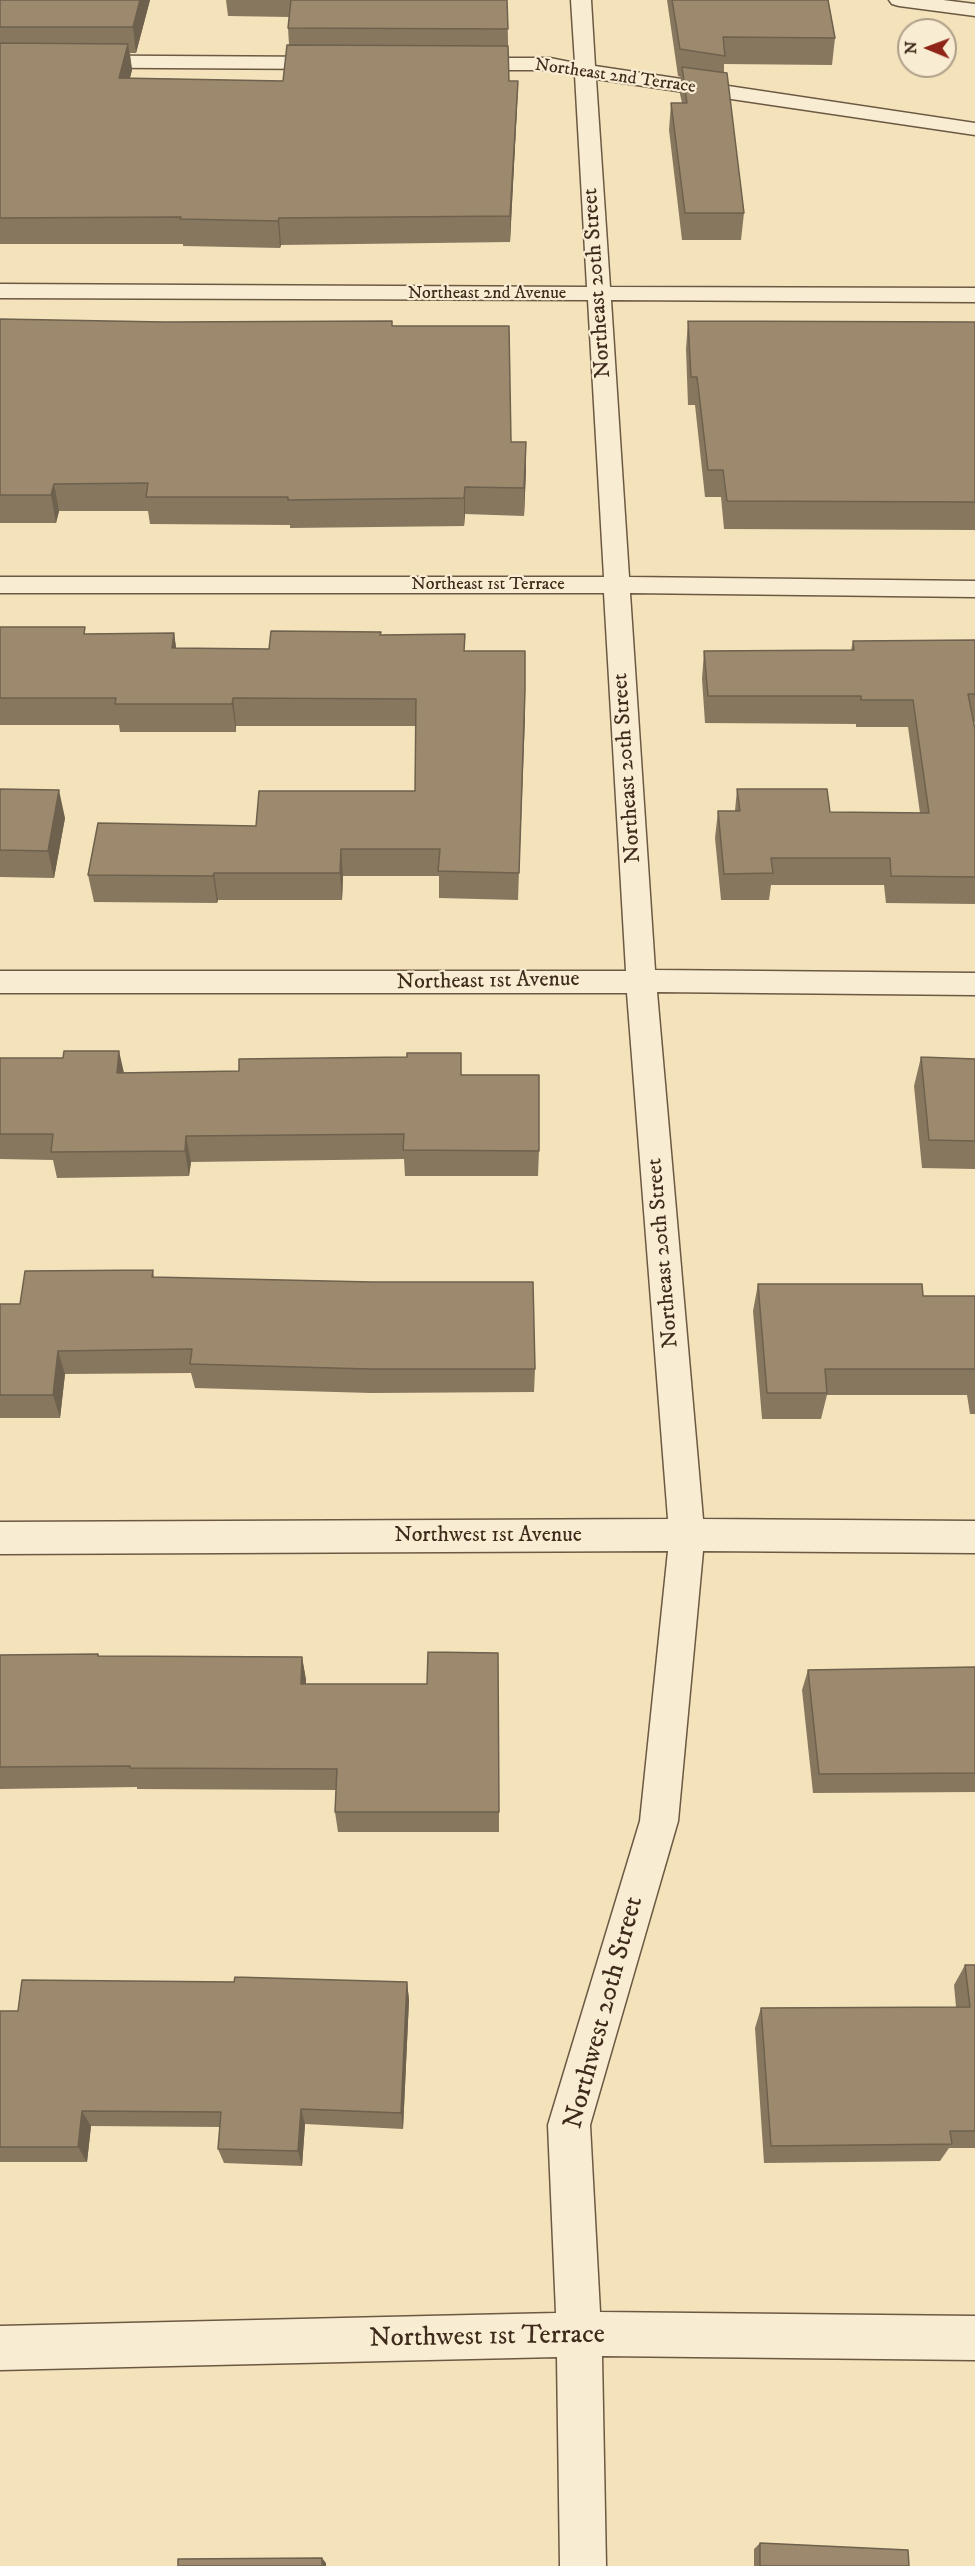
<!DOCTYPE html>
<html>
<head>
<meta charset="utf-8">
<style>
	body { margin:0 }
	#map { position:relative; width:975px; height:2566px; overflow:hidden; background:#f4e2ba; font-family:"IM FELL DW Pica",serif }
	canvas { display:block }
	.north { position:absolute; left:897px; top:18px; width:60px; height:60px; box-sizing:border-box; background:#f8ecd2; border:2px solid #ae9f89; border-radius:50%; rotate:271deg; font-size:16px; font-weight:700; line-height:24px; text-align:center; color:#3f2b1c }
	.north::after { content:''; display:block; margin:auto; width:21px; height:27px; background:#8f2418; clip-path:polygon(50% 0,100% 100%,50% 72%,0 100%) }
</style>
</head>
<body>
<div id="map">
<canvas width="975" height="2566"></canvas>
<div class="north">N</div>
</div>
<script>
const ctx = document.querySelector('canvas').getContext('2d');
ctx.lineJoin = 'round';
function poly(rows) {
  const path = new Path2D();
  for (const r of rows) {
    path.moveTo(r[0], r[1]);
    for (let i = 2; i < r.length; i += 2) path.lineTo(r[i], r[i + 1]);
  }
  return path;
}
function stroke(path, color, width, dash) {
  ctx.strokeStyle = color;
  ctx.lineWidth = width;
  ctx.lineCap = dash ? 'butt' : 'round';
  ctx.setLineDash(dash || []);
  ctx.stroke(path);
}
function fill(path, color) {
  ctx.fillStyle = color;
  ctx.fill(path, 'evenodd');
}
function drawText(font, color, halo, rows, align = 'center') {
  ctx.font = font + ' "IM FELL DW Pica",serif';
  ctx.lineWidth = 4.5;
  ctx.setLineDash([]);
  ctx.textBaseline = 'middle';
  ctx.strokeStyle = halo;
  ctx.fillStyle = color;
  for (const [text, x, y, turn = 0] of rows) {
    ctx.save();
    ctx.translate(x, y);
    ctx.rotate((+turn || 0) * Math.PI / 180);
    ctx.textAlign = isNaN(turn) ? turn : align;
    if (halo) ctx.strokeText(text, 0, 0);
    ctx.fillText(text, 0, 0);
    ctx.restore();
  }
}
const service = poly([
	[889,0,943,0,975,4,975,16,899,6,892,4,889,0]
]);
const minor = poly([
	[571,0,591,0,595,66,975,123,975,135,596,79,610,287,975,288,975,302,611,300,629,577,975,581,975,597,630,593,655,970,975,973,975,995,657,992,703,1519,975,1521,975,1553,703,1551,678,1821,590,2125,600,2312,975,2316,975,2360,602,2356,606,2566,560,2566,557,2357,0,2370,0,2326,556,2313,548,2125,640,1821,668,1551,0,1554,0,1522,668,1519,627,993,0,993,0,971,626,971,604,593,0,593,0,577,604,577,588,300,0,298,0,284,587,287,575,75,550,70,463,70,456,68,453,64,456,60,463,58,550,58,575,63,571,0],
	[0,55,330,57,337,59,340,63,337,67,330,69,0,67,0,55]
]);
stroke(service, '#6c5944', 3);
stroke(minor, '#6c5944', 3);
fill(service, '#f8ecd2');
fill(minor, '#f8ecd2');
fill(poly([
	[0,0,150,0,136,53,130,53,132,70,130,78,283,81,289,45,288,28,289,17,228,16,226,0,507,0,509,81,518,81,517,107,510,242,281,245,280,248,183,246,183,244,0,244],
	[667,0,828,0,835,38,832,65,724,64,724,73,744,213,741,240,682,240,669,130,671,103,682,103,680,94,681,77,678,76],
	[0,319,393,326,511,442,526,470,524,516,465,514,464,526,290,528,290,525,150,524,148,511,59,511,56,523,0,523],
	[688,321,975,322,975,530,724,529,721,497,705,497,695,405,688,405,686,349],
	[0,627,87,634,174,633,176,648,269,649,381,635,465,651,525,690,518,900,439,898,439,876,343,876,342,900,218,900,217,903,94,902,88,875,256,826,415,791,416,726,236,726,236,732,120,732,119,725,0,725],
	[975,640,975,722,974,722,975,729,975,904,886,903,884,885,771,885,769,900,721,900,715,838,718,811,735,811,737,789,830,812,920,813,908,727,856,727,856,724,705,723,702,679,704,651,851,650,853,641],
	[0,789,65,818,54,878,0,877],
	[921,1057,975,1059,975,1169,922,1168,914,1086],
	[0,1058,124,1073,461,1075,539,1151,538,1176,405,1176,404,1159,191,1162,189,1176,57,1178,53,1160,0,1159],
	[153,1270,154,1277,535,1369,534,1392,371,1393,195,1388,191,1373,65,1374,60,1418,0,1418,0,1304,20,1304],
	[758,1284,923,1296,975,1296,975,1414,970,1414,967,1395,827,1395,821,1419,762,1419,753,1311],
	[98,1654,99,1656,302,1657,306,1680,306,1684,499,1812,499,1832,338,1832,335,1812,336,1790,137,1789,137,1787,0,1789,0,1655],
	[975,1667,975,1792,813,1793,802,1690,808,1670],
	[965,1965,975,1965,975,2148,949,2148,940,2161,764,2163,755,2028,761,2008,956,2007,954,1985],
	[234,1982,407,1982,409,2000,403,2129,305,2124,302,2166,224,2163,218,2149,220,2127,91,2126,87,2162,0,2162,0,2011,18,2011],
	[760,2543,909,2566,754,2566,754,2549]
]), '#87775f');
fill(poly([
	[140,0,150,0,136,53,133,27],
	[128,44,132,70,123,104,119,78],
	[518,81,517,107,510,242,510,216],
	[279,218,281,245,280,248,278,221],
	[526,442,526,470,524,516,524,488],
	[54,484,59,511,56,523,51,495],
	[465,487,465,514,464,526,464,498],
	[174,633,178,661,172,648],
	[525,690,525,718,518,900,519,873],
	[233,698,236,726,236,732,232,704],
	[59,790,65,818,54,878,48,851],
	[341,849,343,876,342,900,340,873],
	[214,873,218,900,217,903,213,876],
	[119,1051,125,1077,117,1073],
	[186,1136,191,1162,189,1176,185,1151],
	[58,1351,65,1374,60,1418,53,1395],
	[302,1657,306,1680,305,1707,301,1684],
	[407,1982,409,2000,403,2129,401,2113],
	[301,2109,305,2124,302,2166,298,2151],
	[82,2111,91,2126,87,2162,78,2147],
	[322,2558,326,2563,326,2566,322,2566]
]), '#6e614d');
const building = poly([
	[0,0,140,0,133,27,0,27,0,0],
	[291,0,507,0,508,29,288,28,291,0],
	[672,0,828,0,835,38,723,37,725,56,680,49,672,0],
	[0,43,128,44,119,78,283,81,287,45,508,46,509,81,518,81,510,216,279,218,278,221,180,219,181,217,0,218,0,43],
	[682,67,727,73,744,213,685,213,671,103,687,103,682,67],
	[0,319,164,322,392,321,392,326,509,326,511,442,526,442,524,488,465,487,464,498,288,500,288,497,146,497,148,483,54,484,51,495,0,495,0,319],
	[688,321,975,322,975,502,727,501,723,470,708,470,697,377,691,377,688,321],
	[0,627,85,627,84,634,174,633,172,648,269,649,271,631,381,632,380,635,465,634,464,651,525,651,525,690,519,873,438,871,440,849,341,849,340,873,214,873,213,876,88,875,98,823,256,826,259,791,415,791,416,699,233,698,232,704,115,704,116,698,0,698,0,627],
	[975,640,975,694,968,694,975,729,975,877,891,876,890,858,771,858,773,873,724,874,718,811,740,811,737,789,827,789,830,812,929,813,913,700,861,700,861,696,708,696,704,651,854,650,853,641,975,640],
	[0,789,59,790,48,851,0,850,0,789],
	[64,1051,119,1051,117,1073,239,1071,239,1059,407,1057,407,1053,461,1053,461,1075,539,1075,539,1151,403,1150,404,1134,186,1136,185,1151,51,1152,53,1134,0,1134,0,1058,63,1058,64,1051],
	[921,1057,975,1059,975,1141,929,1140,921,1057],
	[153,1270,152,1277,372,1282,533,1282,535,1369,369,1369,190,1364,192,1349,58,1351,53,1395,0,1395,0,1304,20,1304,25,1271,153,1270],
	[758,1284,922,1284,923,1296,975,1296,975,1369,825,1369,827,1393,767,1393,758,1284],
	[428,1652,498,1653,499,1812,335,1812,337,1769,130,1768,130,1766,0,1767,0,1655,98,1654,98,1656,302,1657,301,1684,427,1684,428,1652],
	[975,1667,975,1773,819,1774,808,1670,975,1667],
	[965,1965,975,1965,975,2131,950,2131,952,2144,771,2146,761,2008,970,2007,965,1965],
	[235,1977,407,1982,401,2113,301,2109,298,2151,218,2149,221,2112,82,2111,78,2147,0,2147,0,2011,18,2011,22,1980,234,1982,235,1977],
	[760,2543,908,2550,909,2566,760,2566,760,2543],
	[322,2558,322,2566,178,2566,178,2559,322,2558]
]);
fill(building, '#9d8a6e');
stroke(building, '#6e614d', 1.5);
drawText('18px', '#3f2b1c', '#f8ecd2', [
	["Northeast 2nd Terrace",615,77,8],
	["Northeast 2nd Avenue",487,294],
	["Northeast 1st Terrace",488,585]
]);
drawText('22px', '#3f2b1c', '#f8ecd2', [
	["Northeast 20th Street",598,283,-94],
	["Northeast 20th Street",628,768,-94],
	["Northeast 1st Avenue",488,982,-1],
	["Northeast 20th Street",664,1253,-95],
	["Northwest 1st Avenue",488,1536]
]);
drawText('27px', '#3f2b1c', '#f8ecd2', [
	["Northwest 20th Street",605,2013,-75],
	["Northwest 1st Terrace",487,2338,-1]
]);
</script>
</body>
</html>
